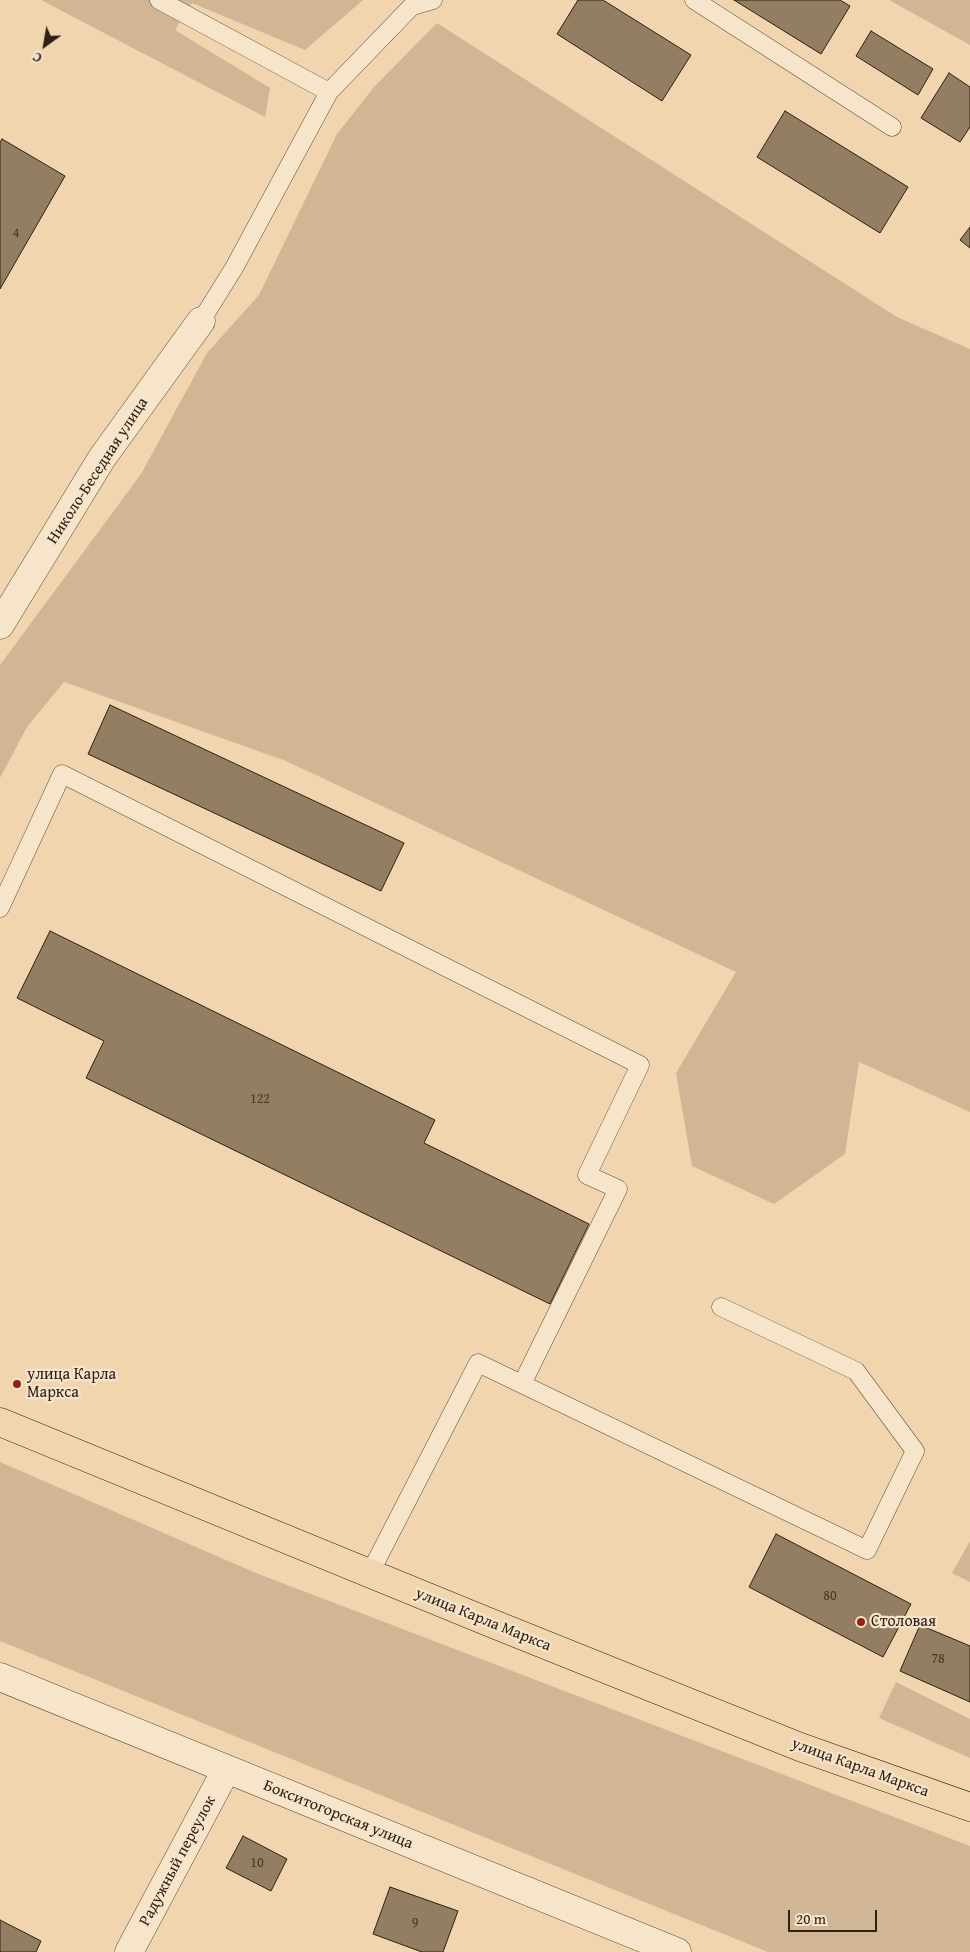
<!DOCTYPE html>
<html>
<head>
<meta charset="utf-8">
<style>
	body { margin:0 }
	#map { position:relative; width:970px; height:1952px; overflow:hidden; background:#f1d5af; font-family:"Gentium Book Plus",serif }
	canvas { display:block }
	.north { position:absolute; left:20px; top:20px; width:50px; height:50px; -webkit-text-stroke:4px #f6e4cb; paint-order:stroke; rotate:212deg; font-size:14px; font-weight:700; line-height:20px; text-align:center; color:#2e2013 }
	.north::after { content:''; display:block; margin:auto; width:18px; height:22px; background:#2e2013; clip-path:polygon(50% 0,100% 100%,50% 72%,0 100%) }
	.scale { position:absolute; left:788px; top:1910px; width:89px; height:22px; box-sizing:border-box; border:2px solid #2e2013; border-top:0; padding-left:6px; font-size:15px; line-height:18px; white-space:nowrap; color:#2e2013; -webkit-text-stroke:4px #f6e4cb; paint-order:stroke }
</style>
</head>
<body>
<div id="map">
<canvas width="970" height="1952"></canvas>
<div class="north">С</div>
<div class="scale">20 m</div>
</div>
<script>
const ctx = document.querySelector('canvas').getContext('2d');
ctx.lineJoin = 'round';
function fill(path, color) {
  ctx.fillStyle = color;
  ctx.fill(path, 'evenodd');
}
function poly(rows) {
  const path = new Path2D();
  for (const r of rows) {
    path.moveTo(r[0], r[1]);
    for (let i = 2; i < r.length; i += 2) path.lineTo(r[i], r[i + 1]);
  }
  return path;
}
function stroke(path, color, width, dash) {
  ctx.strokeStyle = color;
  ctx.lineWidth = width;
  ctx.lineCap = dash ? 'butt' : 'round';
  ctx.setLineDash(dash || []);
  ctx.stroke(path);
}
function drawText(font, color, halo, rows, align = 'center') {
  ctx.font = font + ' "Gentium Book Plus",serif';
  ctx.lineWidth = 4.5;
  ctx.setLineDash([]);
  ctx.textBaseline = 'middle';
  ctx.strokeStyle = halo;
  ctx.fillStyle = color;
  for (const [text, x, y, turn = 0] of rows) {
    ctx.save();
    ctx.translate(x, y);
    ctx.rotate((+turn || 0) * Math.PI / 180);
    ctx.textAlign = isNaN(turn) ? turn : align;
    if (halo) ctx.strokeText(text, 0, 0);
    ctx.fillText(text, 0, 0);
    ctx.restore();
  }
}
fill(poly([
	[41,0,363,0,305,50,192,3,175,30,270,88,265,117],
	[889,0,970,0,970,45],
	[437,23,897,317,970,349,970,1112,859,1062,845,1154,774,1204,692,1166,676,1073,736,972,286,761,64,682,27,727,0,778,0,665,141,474,207,353,259,295,337,134,374,87],
	[0,1462,256,1573,970,1846,970,1952,768,1952,0,1641],
	[970,1541,970,1582,952,1573],
	[896,1682,970,1719,970,1758,879,1718]
]), '#d0b694');
const building = poly([
	[578,0,603,0,691,55,662,101,557,34,578,0],
	[734,0,840,0,850,6,821,54,734,0],
	[871,31,933,69,918,95,856,56,871,31],
	[949,73,970,87,970,127,960,142,921,118,949,73],
	[785,111,908,187,880,233,757,157,785,111],
	[2,139,65,176,0,289,0,142,2,139],
	[970,227,970,248,960,240,970,227],
	[110,705,404,843,381,891,88,754,110,705],
	[50,931,435,1120,424,1143,589,1224,550,1304,86,1078,104,1041,17,998,50,931],
	[776,1534,911,1604,883,1657,749,1587,776,1534],
	[920,1625,970,1646,970,1702,900,1671,920,1625],
	[243,1836,287,1859,271,1891,226,1868,243,1836],
	[390,1887,458,1911,443,1952,422,1952,373,1934,390,1887],
	[0,1920,41,1941,36,1952,0,1952,0,1920]
]);
fill(building, '#937e64');
stroke(building, '#2e2013', 1);
const service = poly([
	[159,0,329,92],
	[694,0,892,127],
	[201,321,234,268,329,92,412,6,433,0],
	[0,908,62,774,640,1065,587,1175,618,1189,522,1384],
	[370,1573,478,1363,867,1550,915,1451,856,1371,721,1307]
]);
const minor = poly([
	[0,625,102,458,201,321],
	[0,1677,677,1952],
	[129,1952,226,1770]
]);
const primary = poly([
	[0,1422,491,1623,800,1747,970,1807]
]);
stroke(service, '#5f4d3a', 19);
stroke(minor, '#5f4d3a', 29);
stroke(primary, '#2e2013', 29);
stroke(service, '#f6e4cb', 18);
stroke(minor, '#f6e4cb', 28);
stroke(primary, '#f1d5af', 28);
for (const [x, y, r, color] of [
	[17,1384,5,"#8f2418"],
	[861,1622,5,"#8f2418"]
]) {
  const dot = new Path2D();
  dot.arc(x, y, r, 0, 2 * Math.PI);
  ctx.fillStyle = color;
  ctx.fill(dot);
  stroke(dot, '#f6e4cb', 2);
}
drawText('14px', '#473827', null, [
	["4",16,233],
	["122",260,1099],
	["80",830,1596],
	["78",938,1659],
	["10",257,1863],
	["9",415,1923]
]);
drawText('16px', '#2e2013', '#f6e4cb', [
	["Николо-Беседная улица",98,471,-57],
	["улица Карла Маркса",483,1620,22],
	["улица Карла Маркса",860,1768,20],
	["Бокситогорская улица",338,1815,22],
	["Радужный переулок",178,1861,-62]
]);
drawText('16px', '#2e2013', '#f6e4cb', [
	["улица Карла",27,1375],
	["Маркса",27,1393],
	["Столовая",871,1622]
], 'left');
</script>
</body>
</html>
